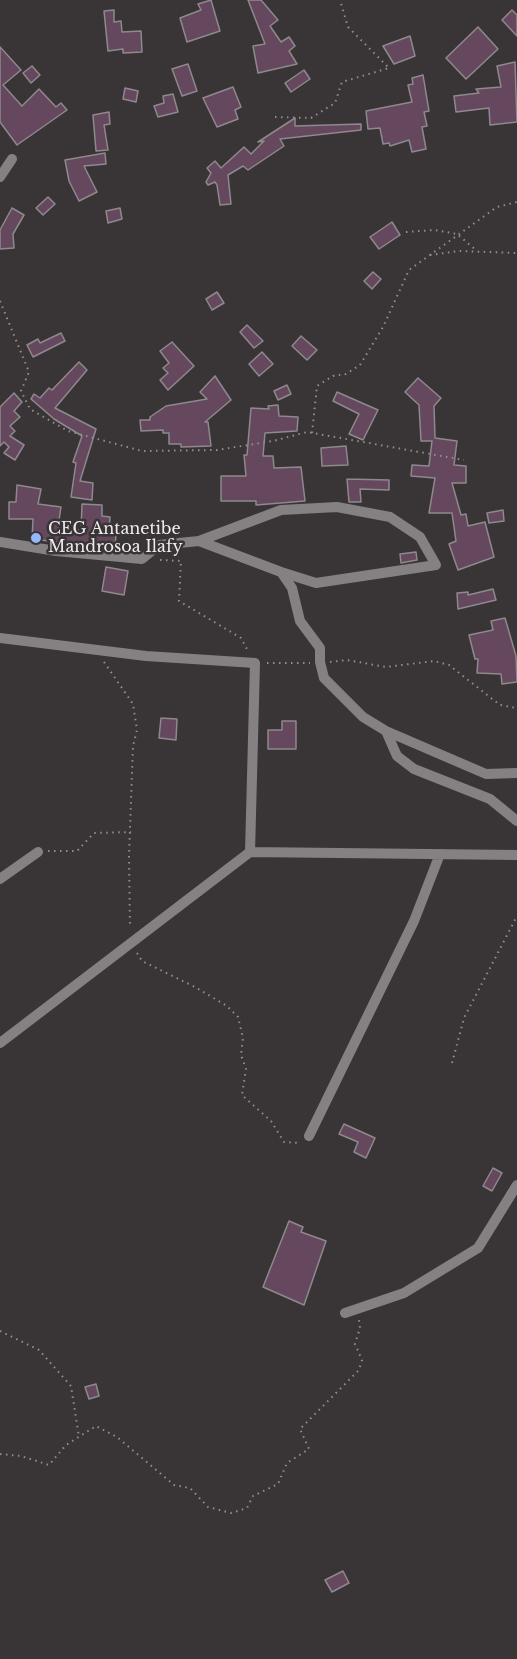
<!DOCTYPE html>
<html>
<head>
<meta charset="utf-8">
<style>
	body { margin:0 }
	canvas { display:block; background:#393436 }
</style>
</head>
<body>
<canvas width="517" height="1659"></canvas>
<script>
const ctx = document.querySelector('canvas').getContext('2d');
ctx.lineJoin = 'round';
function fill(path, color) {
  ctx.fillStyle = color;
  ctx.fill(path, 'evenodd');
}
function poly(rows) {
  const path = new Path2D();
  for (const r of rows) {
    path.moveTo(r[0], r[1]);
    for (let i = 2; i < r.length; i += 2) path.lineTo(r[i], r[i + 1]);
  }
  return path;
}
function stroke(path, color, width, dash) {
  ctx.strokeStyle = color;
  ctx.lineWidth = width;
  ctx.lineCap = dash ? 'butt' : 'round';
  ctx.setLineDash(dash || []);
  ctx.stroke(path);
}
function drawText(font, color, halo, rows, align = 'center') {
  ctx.font = font + ' "Libre Baskerville",serif';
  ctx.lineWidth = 5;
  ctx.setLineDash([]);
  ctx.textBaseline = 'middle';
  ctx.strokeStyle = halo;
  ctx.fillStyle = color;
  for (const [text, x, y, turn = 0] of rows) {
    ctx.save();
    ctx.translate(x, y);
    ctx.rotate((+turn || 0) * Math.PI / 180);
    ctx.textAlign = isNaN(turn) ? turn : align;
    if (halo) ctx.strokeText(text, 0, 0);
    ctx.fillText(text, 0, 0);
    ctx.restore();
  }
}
const building = poly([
	[211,0,220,31,187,42,180,18,201,10,198,4,211,0],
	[248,0,261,0,278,20,270,26,281,42,289,37,295,46,289,51,297,64,258,73,253,46,265,44,248,0],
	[114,10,114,22,121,21,122,32,141,31,142,52,123,53,123,49,108,51,104,11,114,10],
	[512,10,517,15,517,36,502,20,512,10],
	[478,27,498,49,466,79,446,58,478,27],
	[410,36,415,56,394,64,383,46,410,36],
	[0,47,21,70,3,85,22,106,39,89,56,107,61,103,67,110,17,145,0,122,0,47],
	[515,62,517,122,490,125,489,108,456,112,454,96,479,93,476,89,501,87,497,66,515,62],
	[188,64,197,91,182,96,172,69,188,64],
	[32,66,40,75,31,83,23,73,32,66],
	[304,70,310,79,291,92,285,83,304,70],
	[423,75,429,111,424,112,427,126,422,127,426,149,412,152,409,140,390,146,389,143,383,144,380,128,368,129,366,111,412,102,408,85,413,84,412,78,423,75],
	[233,87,241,107,235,110,238,119,217,127,203,98,233,87],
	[125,88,138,91,136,102,123,99,125,88],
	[173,94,178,112,158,117,154,106,164,103,163,96,173,94],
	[109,112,110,124,104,125,108,150,96,151,93,115,109,112],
	[295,118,295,126,361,124,361,130,280,139,284,146,248,170,243,166,228,175,231,204,220,205,217,185,215,182,208,185,206,182,211,173,207,168,215,161,221,168,244,147,251,154,264,141,258,142,295,118],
	[105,153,106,164,84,166,97,192,79,201,69,181,65,160,105,153],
	[48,197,55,204,43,215,36,208,48,197],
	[12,208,24,215,13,234,14,248,0,249,0,230,12,208],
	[120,208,122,219,108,223,106,211,120,208],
	[392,222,400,235,379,249,370,237,392,222],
	[373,272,381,279,372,289,364,281,373,272],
	[217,292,224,303,212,310,206,299,217,292],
	[247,325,263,341,254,348,240,332,247,325],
	[61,333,65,341,33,357,27,345,38,339,40,343,61,333],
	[301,336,317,350,307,360,292,346,301,336],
	[172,342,194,366,168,390,160,380,168,373,163,368,169,363,160,351,172,342],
	[262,352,273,364,259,376,249,364,262,352],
	[79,362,87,370,55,408,96,429,80,481,93,483,92,500,71,497,76,463,73,462,82,436,54,419,31,399,34,394,40,398,49,388,52,390,79,362],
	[215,376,231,400,205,422,208,422,211,446,181,447,181,444,169,444,169,433,163,433,163,430,141,431,140,420,150,420,150,417,166,406,207,399,200,392,215,376],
	[418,378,441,398,434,406,435,438,457,441,454,465,466,466,466,483,452,483,461,515,466,514,468,526,485,522,494,557,458,570,449,544,456,541,452,513,429,513,435,478,411,476,412,465,429,466,432,441,421,441,419,405,405,392,418,378],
	[287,385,291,394,278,400,274,391,287,385],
	[337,392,378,410,363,440,349,434,359,414,333,401,337,392],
	[14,393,22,402,14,411,20,417,10,426,15,431,10,436,24,445,15,460,4,453,9,447,4,442,0,446,0,407,14,393],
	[278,405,279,416,298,417,297,431,265,433,263,456,273,456,274,468,301,467,305,501,256,505,256,501,221,501,221,476,246,476,244,455,247,455,251,408,269,409,268,406,278,405],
	[346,446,348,465,322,466,321,448,346,446],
	[347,479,389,480,389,490,360,489,361,502,349,502,347,479],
	[17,485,41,489,38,504,61,507,58,527,81,530,82,504,102,505,102,516,110,517,109,532,116,533,115,549,32,539,33,519,9,519,9,502,16,502,17,485],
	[503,510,504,521,489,523,487,513,503,510],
	[416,552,417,560,401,563,400,554,416,552],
	[106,567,128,571,124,595,102,591,106,567],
	[493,589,496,600,458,609,457,593,468,592,468,595,493,589],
	[505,618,516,656,517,682,502,684,501,674,477,673,478,659,475,659,469,635,493,630,491,621,505,618],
	[161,718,177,719,176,740,159,738,161,718],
	[282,721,296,721,296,749,268,749,268,730,282,730,282,721],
	[344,1124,375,1138,366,1158,354,1152,358,1142,339,1134,344,1124],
	[493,1168,502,1173,492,1191,483,1186,493,1168],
	[289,1221,303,1227,301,1232,326,1241,304,1305,263,1287,289,1221],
	[96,1384,99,1396,89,1399,85,1387,96,1384],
	[343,1571,349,1583,332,1592,325,1580,343,1571]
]);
fill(building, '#65485e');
stroke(building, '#8d898c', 1.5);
stroke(poly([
	[275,117,311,118,335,103,342,82,389,68,348,27,340,0],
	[406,232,435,230,457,234,477,251],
	[430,255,459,251,517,253],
	[0,301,29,372,21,391,30,409,68,431,142,451,217,450,273,441,307,432,464,460],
	[312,433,317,386,333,376,346,374,360,365,383,327,409,270,497,207,517,202],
	[160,560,181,561,179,601,241,638,248,651],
	[104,662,133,704,137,730,133,746,129,856,130,928],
	[330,662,347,660,386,667,434,661,449,665,500,705,517,708],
	[267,663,310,663],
	[48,851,77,851,94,833,131,832],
	[137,953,142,961,195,987,227,1006,238,1017,243,1038,241,1055,246,1069,242,1095,271,1121,284,1142,301,1143],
	[452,1063,464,1018,517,916],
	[0,1331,39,1350,71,1386,79,1437],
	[0,1454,21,1456,49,1465,66,1445,96,1426,117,1437,174,1485,190,1488,208,1507,231,1513,247,1508,253,1496,278,1484,287,1463,309,1449,300,1429,359,1370,362,1360,355,1344,360,1328,359,1320]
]), '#938f91', 2, [1.5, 4.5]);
stroke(poly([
	[0,177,12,159],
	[199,541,281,510,337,507,390,517,420,537,436,565,316,583,281,572],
	[0,542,56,551,142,559,159,545,199,541,281,572,292,588,300,621,320,648,320,662,324,678,363,717,386,731,397,756,414,769,490,799,517,821],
	[0,638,146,656,255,663,250,852,517,855],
	[386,731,486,774,517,773],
	[0,879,38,852],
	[0,1043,250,852],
	[309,1136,414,921,440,854],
	[345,1313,404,1293,478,1248,517,1185]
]), '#858082', 10);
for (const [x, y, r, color] of [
	[36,538,6,"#92b7fd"]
]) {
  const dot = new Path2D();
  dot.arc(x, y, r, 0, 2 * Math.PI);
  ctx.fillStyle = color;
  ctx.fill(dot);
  stroke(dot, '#393436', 2);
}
drawText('16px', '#f0ecee', '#393436', [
	["CEG Antanetibe",48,529],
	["Mandrosoa Ilafy",48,547]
], 'left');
</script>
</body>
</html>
